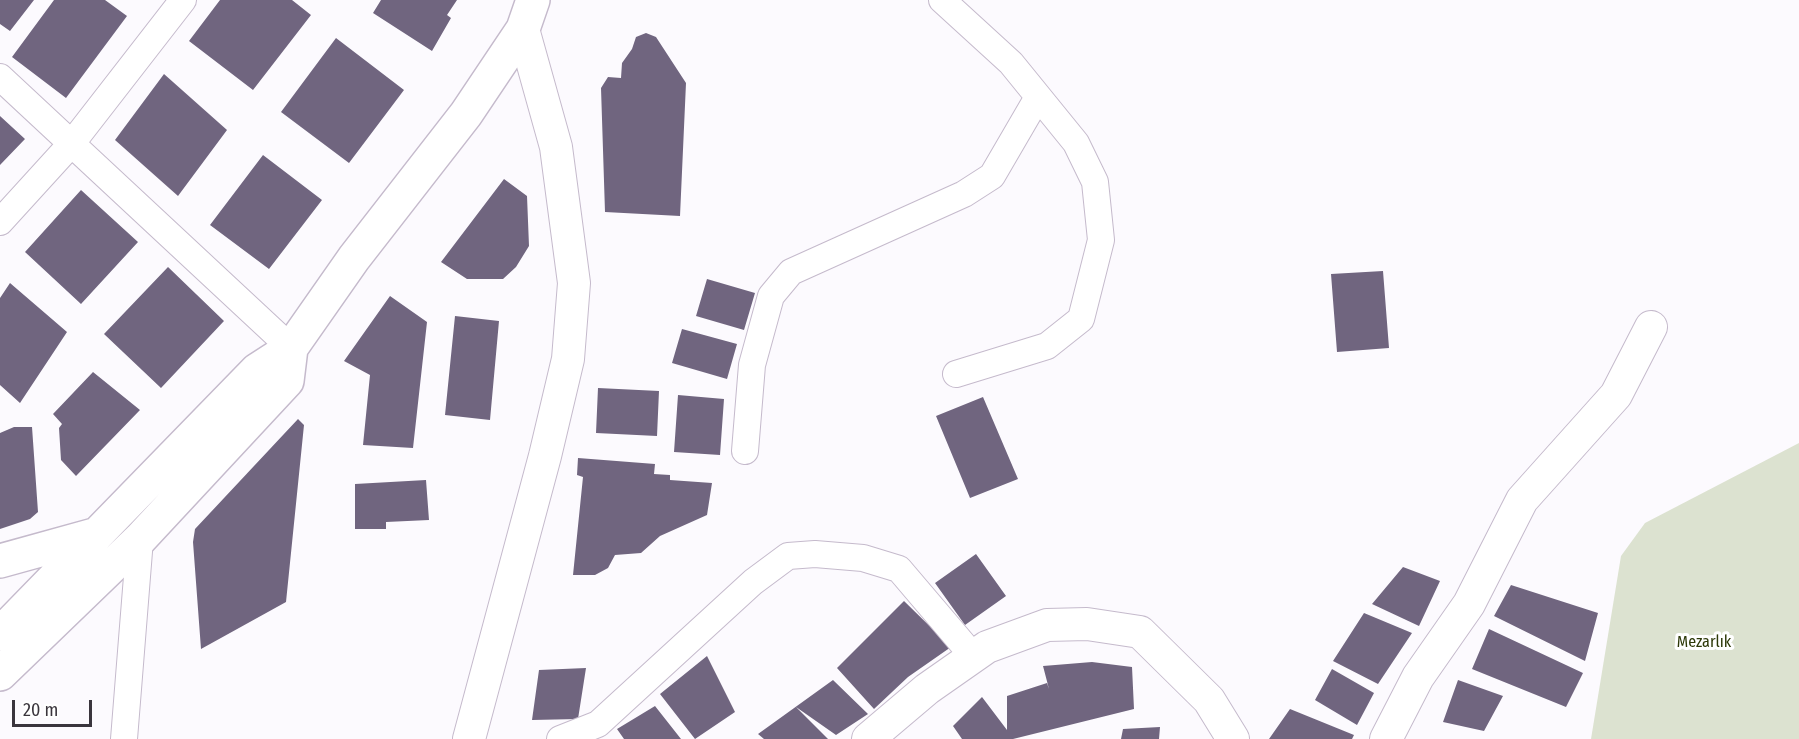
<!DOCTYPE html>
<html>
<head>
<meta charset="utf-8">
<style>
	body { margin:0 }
	#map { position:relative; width:1799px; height:739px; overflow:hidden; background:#fcfafe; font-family:"Fira Sans Condensed",sans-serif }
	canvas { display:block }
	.scale { position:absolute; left:12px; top:700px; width:80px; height:27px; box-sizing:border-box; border:3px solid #3a353d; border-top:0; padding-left:8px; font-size:18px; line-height:21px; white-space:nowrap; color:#3a353d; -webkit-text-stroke:4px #fff; paint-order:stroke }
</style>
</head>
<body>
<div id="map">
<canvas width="1799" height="739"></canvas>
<div class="scale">20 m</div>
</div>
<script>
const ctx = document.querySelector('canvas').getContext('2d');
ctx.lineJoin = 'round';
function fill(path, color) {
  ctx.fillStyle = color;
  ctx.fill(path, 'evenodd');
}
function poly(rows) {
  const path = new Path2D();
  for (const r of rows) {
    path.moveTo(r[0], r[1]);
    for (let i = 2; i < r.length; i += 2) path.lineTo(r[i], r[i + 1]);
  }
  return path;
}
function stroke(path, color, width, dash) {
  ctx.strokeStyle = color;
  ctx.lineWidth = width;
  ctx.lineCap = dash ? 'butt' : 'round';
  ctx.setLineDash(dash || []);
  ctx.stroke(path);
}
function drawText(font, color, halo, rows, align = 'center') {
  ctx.font = font + ' "Fira Sans Condensed",sans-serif';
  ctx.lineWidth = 6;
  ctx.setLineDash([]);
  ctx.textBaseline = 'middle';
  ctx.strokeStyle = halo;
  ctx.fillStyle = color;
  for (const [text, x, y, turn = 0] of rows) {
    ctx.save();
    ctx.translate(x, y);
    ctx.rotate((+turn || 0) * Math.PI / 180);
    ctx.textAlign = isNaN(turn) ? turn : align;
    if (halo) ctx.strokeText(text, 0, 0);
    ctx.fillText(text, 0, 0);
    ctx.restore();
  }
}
fill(poly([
	[1799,443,1799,739,1591,739,1621,556,1645,523]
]), '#dce2d0');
fill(poly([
	[0,0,34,0,10,31,0,24],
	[54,0,105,0,127,16,66,98,12,57],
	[220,0,292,0,311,15,253,90,189,41],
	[381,0,457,0,447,15,451,18,432,51,373,13],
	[646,33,656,37,686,83,680,216,605,212,601,88,608,77,621,78,622,63,632,49,636,37],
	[336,38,404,90,349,163,281,112],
	[164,74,227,130,178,196,115,140],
	[0,116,25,139,0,165],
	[263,155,322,200,269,269,210,225],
	[504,179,527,196,529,246,516,267,503,279,467,279,441,262],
	[81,190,138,242,81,304,25,252],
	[168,267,224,321,161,388,104,334],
	[1383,271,1389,348,1337,352,1331,274],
	[707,279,755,293,744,330,696,316],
	[10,283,67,332,20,403,0,385,0,298],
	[390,296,427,322,413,448,363,445,370,375,344,361],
	[455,316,499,321,490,420,445,415],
	[682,329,737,344,727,379,672,363],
	[93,372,140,410,76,476,61,460,59,428,62,424,53,414],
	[598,388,659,391,657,436,596,433],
	[678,395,724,399,720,455,674,452],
	[983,397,1018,479,970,498,936,416],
	[298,419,304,425,286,602,201,649,193,542,195,529],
	[14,427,32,427,38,512,30,519,0,529,0,433],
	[578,458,655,464,654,474,670,475,670,480,712,483,707,515,660,536,641,553,615,555,608,568,595,575,573,575,583,477,577,475],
	[426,480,429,520,386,522,386,529,355,529,355,484],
	[976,554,1006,596,965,625,935,583],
	[1403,567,1440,581,1419,626,1372,604],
	[1511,585,1598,613,1585,661,1494,616],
	[904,601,951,647,908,677,874,709,837,668],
	[1364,613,1412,633,1378,684,1333,661],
	[1489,629,1583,673,1566,707,1472,669],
	[707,656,735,712,695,739,660,694],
	[1092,662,1132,667,1134,709,1013,739,962,739,953,726,982,697,1007,730,1007,696,1047,683,1049,689,1043,666],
	[586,668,578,719,532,720,539,670],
	[1332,669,1374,693,1357,725,1315,700],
	[833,680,868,714,836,735,796,707,828,739,764,739,758,734],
	[1458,680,1503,696,1484,731,1443,722],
	[655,706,681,739,624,739,617,729],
	[1290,709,1354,735,1352,739,1269,739],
	[1160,727,1159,739,1121,739,1123,729]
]), '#70657f');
const minor = poly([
	[942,0,1011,63,1076,143,1095,182,1101,240,1081,319,1047,346,956,374],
	[0,77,291,348],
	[0,222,72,143,183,0],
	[745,451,752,365,771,296,791,272,964,194,992,176,1038,97],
	[124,739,140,539],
	[560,739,598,724,753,582,788,556,815,554,863,558,899,569,973,656]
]);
const tertiary = poly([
	[469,739,545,456,568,359,574,283,556,147,523,29],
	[868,739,927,689,987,647,1047,625,1087,624,1140,632,1209,700,1233,739],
	[1386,739,1418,677,1469,604,1522,500,1616,395,1651,327]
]);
const secondary = poly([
	[0,561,94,535],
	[0,634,257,370,291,348,354,258,466,114,523,29,533,0],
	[0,674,140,539,287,381,291,348]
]);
stroke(minor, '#c5bacc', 28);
stroke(tertiary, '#c5bacc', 34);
stroke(secondary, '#c5bacc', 36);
stroke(minor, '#fff', 26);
stroke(tertiary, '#fff', 32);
stroke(secondary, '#fff', 33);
drawText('16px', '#2c3807', '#fff', [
	["Mezarlık",1704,643]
]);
</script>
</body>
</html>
